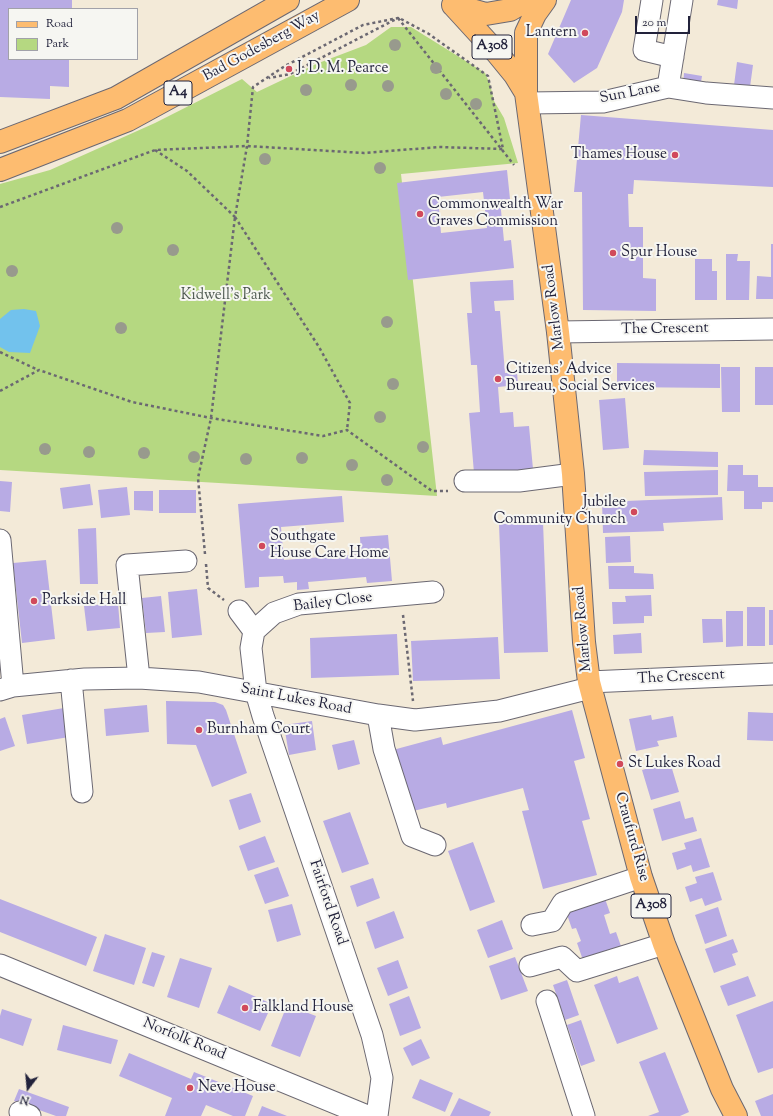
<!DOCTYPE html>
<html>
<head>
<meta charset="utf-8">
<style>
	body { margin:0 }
	#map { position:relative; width:773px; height:1116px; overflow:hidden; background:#f3ead8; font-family:"Sorts Mill Goudy",serif }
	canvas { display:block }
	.legend { position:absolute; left:8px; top:8px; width:130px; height:52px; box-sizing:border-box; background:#f6f6f2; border:1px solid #a1a1a9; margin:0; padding:5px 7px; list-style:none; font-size:12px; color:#22223b }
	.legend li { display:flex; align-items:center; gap:8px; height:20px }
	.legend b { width:20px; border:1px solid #a1a1a9 }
	.north { position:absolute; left:8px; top:1068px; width:40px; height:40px; -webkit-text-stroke:3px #f6f6f2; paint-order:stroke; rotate:196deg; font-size:11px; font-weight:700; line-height:16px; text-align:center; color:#22223b }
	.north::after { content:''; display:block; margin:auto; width:14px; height:18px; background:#22223b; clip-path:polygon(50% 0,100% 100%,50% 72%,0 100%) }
	.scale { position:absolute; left:635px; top:16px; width:55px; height:18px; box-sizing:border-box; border:2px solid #22223b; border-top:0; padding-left:5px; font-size:12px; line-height:14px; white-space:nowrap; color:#22223b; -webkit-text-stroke:3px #f6f6f2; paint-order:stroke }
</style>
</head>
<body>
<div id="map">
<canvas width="773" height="1116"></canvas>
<ul class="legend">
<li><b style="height:5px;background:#fdbc70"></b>Road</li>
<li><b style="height:11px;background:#b5d881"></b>Park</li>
</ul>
<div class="north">N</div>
<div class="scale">20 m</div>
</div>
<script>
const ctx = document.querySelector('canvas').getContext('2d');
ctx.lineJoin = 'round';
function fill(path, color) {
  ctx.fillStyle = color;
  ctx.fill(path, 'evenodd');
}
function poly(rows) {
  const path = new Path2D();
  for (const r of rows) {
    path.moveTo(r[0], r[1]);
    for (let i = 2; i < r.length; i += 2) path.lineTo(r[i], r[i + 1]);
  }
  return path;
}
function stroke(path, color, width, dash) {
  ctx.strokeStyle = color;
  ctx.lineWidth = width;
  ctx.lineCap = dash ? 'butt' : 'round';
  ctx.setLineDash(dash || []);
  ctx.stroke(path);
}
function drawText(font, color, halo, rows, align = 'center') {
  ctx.font = font + ' "Sorts Mill Goudy",serif';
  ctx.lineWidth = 4;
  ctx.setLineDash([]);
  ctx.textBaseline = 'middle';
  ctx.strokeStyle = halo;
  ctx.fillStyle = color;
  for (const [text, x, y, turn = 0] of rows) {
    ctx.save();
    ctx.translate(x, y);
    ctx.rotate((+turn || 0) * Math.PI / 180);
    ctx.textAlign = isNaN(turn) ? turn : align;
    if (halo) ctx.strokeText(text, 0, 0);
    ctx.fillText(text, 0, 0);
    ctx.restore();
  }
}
fill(poly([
	[391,27,411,27,485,73,490,84,494,101,504,118,518,163,401,174,437,496,0,470,0,184,50,170,155,123,242,79,257,92,316,64,366,45]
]), '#b5d881');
fill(poly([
	[24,309,36,311,40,326,30,353,9,352,0,347,0,319,11,310]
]), '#72c2ed');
fill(poly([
	[0,0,72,0,72,9,9,9,9,59,69,60,69,87,50,86,50,99,0,97],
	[571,0,624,0,622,12,597,68,574,83,548,54],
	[718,0,738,0,737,9,717,5],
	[737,62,753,65,750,87,734,85],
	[684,73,702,76,700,88,683,86],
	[581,115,773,130,773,187,634,180,633,194,628,194,629,227,643,227,643,278,656,279,656,311,583,310,582,192,574,192],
	[507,170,510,199,500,200,504,241,511,240,514,268,408,280,397,183],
	[483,192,487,228,441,233,438,197],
	[771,244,773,244,773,299,756,299,757,276,771,277],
	[726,254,738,254,737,261,750,261,749,300,726,300],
	[695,259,712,259,712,271,717,271,717,300,695,300],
	[513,280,514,300,494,301,495,311,500,311,505,373,517,372,518,385,498,387,500,413,513,412,514,427,529,426,533,469,474,473,469,413,480,412,477,365,471,365,467,313,472,313,470,282],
	[617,363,720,364,720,388,617,387],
	[721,367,740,367,740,412,722,412],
	[755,367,773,367,773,405,755,405],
	[625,398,629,448,603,450,599,400],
	[644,450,718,452,718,467,643,465],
	[728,465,743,465,743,475,758,475,758,487,773,487,773,502,762,502,762,509,744,509,744,491,727,491],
	[718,470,718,495,645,496,644,472],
	[0,481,12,482,10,512,0,511],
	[90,484,93,505,63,509,60,488],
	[127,487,130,515,101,518,98,490],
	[159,490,196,490,196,513,159,513],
	[134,491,153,491,153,511,134,510],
	[342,496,344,522,281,527,284,560,361,554,360,537,388,535,392,581,367,583,366,577,308,582,309,589,297,590,297,582,284,583,283,576,259,577,259,587,245,588,238,504],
	[722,497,723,520,663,523,664,531,603,533,602,502],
	[543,522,548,652,504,653,499,524],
	[96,528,98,584,80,584,78,529],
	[630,536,631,562,606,563,605,537],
	[46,560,55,639,22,643,13,563],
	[608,566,634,566,634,573,653,574,654,589,609,589],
	[197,589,202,635,172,638,168,592],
	[651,595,652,616,644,616,644,623,613,624,612,602,626,602,625,596],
	[161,596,165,632,146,633,142,598],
	[118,603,120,628,87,631,84,606],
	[747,607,765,607,765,646,747,646],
	[769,610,773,610,773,645,769,645],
	[726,611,743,611,743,646,726,647],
	[702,619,722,619,723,642,703,643],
	[641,633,642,653,614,654,613,635],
	[397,634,399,675,311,678,310,638],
	[498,637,500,679,413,681,411,641],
	[166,701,215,702,223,705,226,710,247,773,212,787,196,745,167,744],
	[147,705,149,732,106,736,104,709],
	[64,708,69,737,27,744,22,715],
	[572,710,585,758,574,761,590,819,582,821,597,875,543,889,522,811,529,810,523,788,447,808,446,803,405,813,389,751,441,737,443,745],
	[748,712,773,713,773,741,747,740],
	[651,715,652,720,673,716,677,737,657,741,659,746,636,751,629,719],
	[5,717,15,746,0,751,0,719],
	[312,721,316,750,289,755,284,725],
	[354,740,360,764,338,770,332,745],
	[670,762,679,792,651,800,642,770],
	[251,793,261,822,239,830,229,800],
	[680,801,685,819,693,817,697,831,662,841,653,809],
	[350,812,369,864,342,873,323,821],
	[265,836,275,862,248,871,239,846],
	[701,838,710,867,693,872,691,865,677,870,672,853,686,849,684,843],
	[473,842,495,902,470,911,448,851],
	[278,867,289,896,265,904,254,875],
	[713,872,722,900,705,906,702,898,690,902,685,887,697,883,695,877],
	[373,878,380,898,357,907,350,886],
	[603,893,610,913,604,915,610,934,616,932,622,949,584,963,577,943,581,941,576,928,572,929,564,906],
	[0,899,97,937,86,966,0,932],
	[292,904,301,935,277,942,268,910],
	[718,907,727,936,705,944,695,915],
	[394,911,404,938,375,949,366,922],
	[502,920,513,949,488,958,477,930],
	[105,934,146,948,134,985,93,971],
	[733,939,738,952,732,954,736,965,714,973,705,949],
	[152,952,165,956,154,987,142,983],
	[515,957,528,991,501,1000,489,966],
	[180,958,212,968,199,1008,167,997],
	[398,960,408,988,388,996,377,968],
	[617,976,619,983,638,976,658,1029,617,1044,594,985],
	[748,976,756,996,728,1006,720,986],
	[567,980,579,1015,565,1020,553,985],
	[229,985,272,1004,260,1031,217,1013],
	[409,996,421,1028,400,1036,389,1004],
	[773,1001,773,1068,758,1073,736,1015],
	[287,1005,316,1016,300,1057,271,1046],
	[2,1009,32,1019,23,1046,0,1038,0,1016],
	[581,1020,595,1061,581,1066,567,1025],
	[63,1025,118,1040,111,1064,57,1050],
	[421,1039,430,1058,412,1066,403,1048],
	[665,1052,689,1112,680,1116,648,1116,659,1112,639,1062],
	[129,1053,191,1079,194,1072,253,1096,245,1116,233,1116,206,1105,201,1116,165,1116,172,1098,119,1076],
	[420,1079,453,1093,445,1112,412,1098],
	[19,1089,69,1107,66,1116,56,1116,14,1101],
	[773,1094,773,1116,761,1116,755,1101],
	[459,1098,491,1112,489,1116,450,1116],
	[262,1106,287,1116,258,1116]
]), '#b8abe4');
const minor = poly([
	[652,0,644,50,673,57],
	[668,87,706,93,773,98],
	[528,103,603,102,668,87,682,0],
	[558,332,773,329],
	[465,481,519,481,573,474],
	[0,540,13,686],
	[239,611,254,631],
	[139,678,127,565,186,561],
	[71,680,82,792],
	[589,682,773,674],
	[0,690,13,686,85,679,139,678,199,682,378,715,415,720,499,711,590,688],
	[378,715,384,749,412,836,435,845],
	[532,925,552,921,563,903,641,877],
	[0,965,367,1116],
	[530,966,562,957,577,971,664,944],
	[547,1001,584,1116],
	[20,1112,30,1116],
	[377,1116,382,1078,372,1035,263,716,256,692,251,648,254,631,274,613,299,604,433,592]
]);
const major = poly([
	[545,0,535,14,526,33,526,93,558,332,573,474,584,642,589,682,641,877,664,944,722,1089,736,1116],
	[453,5,486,14,510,10,527,0],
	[454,6,497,53,515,75,526,93],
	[0,142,116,98,288,0],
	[0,170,128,120,348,0]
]);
stroke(minor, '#6b6872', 23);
stroke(major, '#6b6872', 24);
stroke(poly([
	[398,18,514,165],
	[401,19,429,34,488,76,503,149],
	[155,150,187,171,235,217,247,146,253,87,285,66,363,25,398,18,290,74,269,78],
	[0,207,155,150,247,146,364,153,439,147,503,149],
	[235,217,319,347,350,403,347,430],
	[0,352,38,370],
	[0,391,39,370,132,402,211,418,323,436,347,430,432,491,448,491],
	[205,554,198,478,211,418,235,217],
	[206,564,208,588,224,600],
	[403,615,413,701]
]), '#6b6872', 2.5, [3, 3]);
stroke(minor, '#fff', 21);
stroke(major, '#fdbc70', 22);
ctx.fillStyle = '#989a8d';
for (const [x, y] of [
	[395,45],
	[436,68],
	[351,85],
	[388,86],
	[306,90],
	[446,94],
	[476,104],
	[265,159],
	[380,168],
	[117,228],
	[173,250],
	[12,271],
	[387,322],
	[121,328],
	[393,384],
	[380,417],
	[423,447],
	[45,449],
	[89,452],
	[144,453],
	[194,457],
	[302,458],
	[246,459],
	[352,465],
	[387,480]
]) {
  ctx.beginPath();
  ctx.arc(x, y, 6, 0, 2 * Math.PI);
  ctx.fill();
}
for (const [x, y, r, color] of [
	[585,33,4,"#d1495b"],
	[289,69,4,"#d1495b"],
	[675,155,4,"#d1495b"],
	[420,214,4,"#d1495b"],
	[613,253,4,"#d1495b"],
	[498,379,4,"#d1495b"],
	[634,512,4,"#d1495b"],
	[262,546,4,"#d1495b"],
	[34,601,4,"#d1495b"],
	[199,730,4,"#d1495b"],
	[620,764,4,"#d1495b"],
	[245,1008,4,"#d1495b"],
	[190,1088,4,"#d1495b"]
]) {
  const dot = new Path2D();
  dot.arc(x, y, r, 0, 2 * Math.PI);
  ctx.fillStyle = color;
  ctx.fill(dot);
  stroke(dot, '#f6f6f2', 1.5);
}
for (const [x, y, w] of [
	[492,47,40],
	[178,93,28],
	[651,906,40]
]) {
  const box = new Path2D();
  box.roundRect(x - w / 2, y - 12, w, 24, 3);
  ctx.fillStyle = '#f6f6f2';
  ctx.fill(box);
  stroke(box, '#22223b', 1);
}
drawText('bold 14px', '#22223b', null, [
	["A308",492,47],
	["A4",178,93],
	["A308",651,906]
]);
drawText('15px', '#22223b', '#f6f6f2', [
	["Lantern",577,33,"right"],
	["J. D. M. Pearce",297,69],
	["Thames House",667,155,"right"],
	["Commonwealth War",428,205],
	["Graves Commission",428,222],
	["Spur House",621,253],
	["Citizens' Advice",506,370],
	["Bureau, Social Services",506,387],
	["Jubilee",626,503,"right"],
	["Community Church",626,520,"right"],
	["Southgate",270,537],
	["House Care Home",270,554],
	["Parkside Hall",42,601],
	["Burnham Court",207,730],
	["St Lukes Road",628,764],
	["Falkland House",253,1008],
	["Neve House",198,1088]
], 'left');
drawText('15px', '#22223b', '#f6f6f2', [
	["Bad Godesberg Way",262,47,-29],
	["Sun Lane",630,94,-11],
	["Marlow Road",555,307,-97],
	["The Crescent",665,330,-1],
	["Bailey Close",333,603,-7],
	["Marlow Road",584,629,-95],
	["The Crescent",681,678,-3],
	["Saint Lukes Road",296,700,11],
	["Craufurd Rise",631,837,74],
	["Fairford Road",327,903,71],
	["Norfolk Road",184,1040,22]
]);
drawText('15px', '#4e5950', '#f6f6f2', [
	["Kidwell's Park",226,296]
]);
</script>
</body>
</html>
